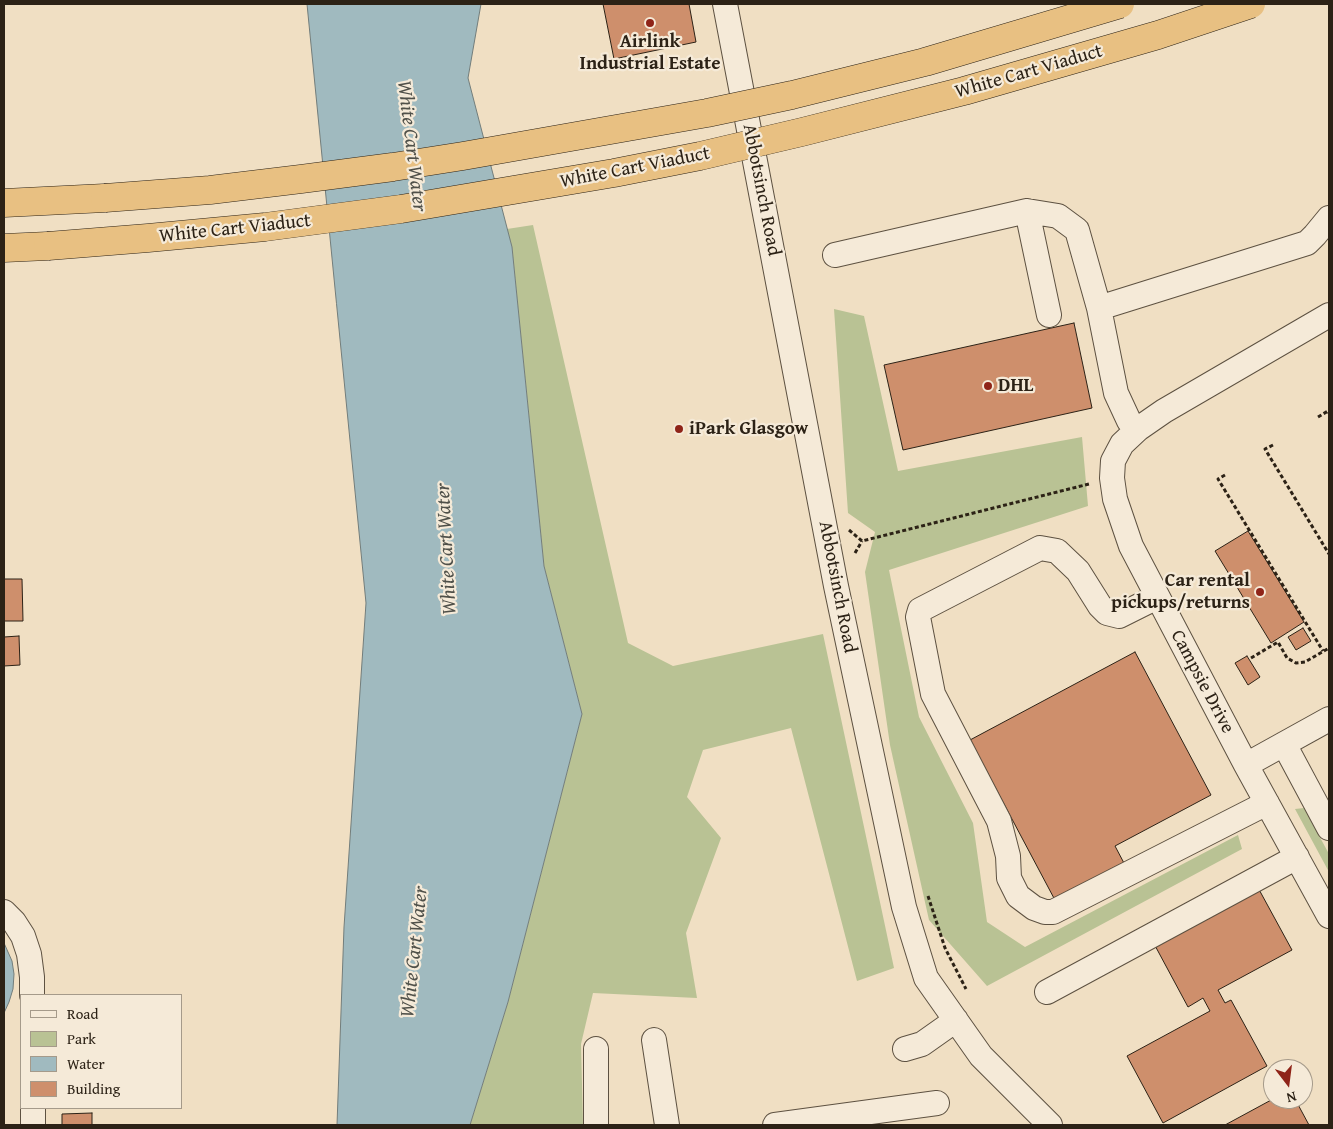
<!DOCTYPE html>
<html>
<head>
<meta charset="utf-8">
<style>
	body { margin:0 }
	#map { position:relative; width:1333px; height:1129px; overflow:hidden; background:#f0dfc3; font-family:"Gentium Book Plus",serif }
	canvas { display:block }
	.frame { position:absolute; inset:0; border:5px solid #2c2216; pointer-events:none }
	.legend { position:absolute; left:20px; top:994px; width:162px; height:115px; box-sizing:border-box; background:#f5ead8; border:1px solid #a59a8a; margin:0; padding:6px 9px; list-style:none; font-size:15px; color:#2c2216 }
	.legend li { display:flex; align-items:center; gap:10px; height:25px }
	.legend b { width:25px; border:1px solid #a59a8a }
	.north { position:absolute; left:1263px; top:1059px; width:50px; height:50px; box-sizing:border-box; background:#f5ead8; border:1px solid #a59a8a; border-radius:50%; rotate:165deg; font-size:14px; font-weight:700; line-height:20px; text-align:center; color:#2c2216 }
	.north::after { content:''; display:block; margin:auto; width:18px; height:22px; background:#8f2418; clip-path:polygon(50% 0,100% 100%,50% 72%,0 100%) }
</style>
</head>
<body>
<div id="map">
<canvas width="1333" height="1129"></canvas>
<div class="frame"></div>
<ul class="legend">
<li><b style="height:6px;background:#f5ead8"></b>Road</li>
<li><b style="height:14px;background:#b9c294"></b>Park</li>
<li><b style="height:14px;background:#a0babf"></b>Water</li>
<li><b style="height:14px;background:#ce8f6c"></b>Building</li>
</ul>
<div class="north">N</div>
</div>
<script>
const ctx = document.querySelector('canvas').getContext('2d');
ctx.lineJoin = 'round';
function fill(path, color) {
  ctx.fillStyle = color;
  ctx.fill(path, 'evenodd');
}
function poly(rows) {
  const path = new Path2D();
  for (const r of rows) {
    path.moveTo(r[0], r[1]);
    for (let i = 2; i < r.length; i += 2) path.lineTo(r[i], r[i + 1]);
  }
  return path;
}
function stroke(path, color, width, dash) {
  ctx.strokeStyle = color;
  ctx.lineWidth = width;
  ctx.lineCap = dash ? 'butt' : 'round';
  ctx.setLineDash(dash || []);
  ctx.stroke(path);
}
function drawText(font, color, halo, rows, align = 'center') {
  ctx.font = font + ' "Gentium Book Plus",serif';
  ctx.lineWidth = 4.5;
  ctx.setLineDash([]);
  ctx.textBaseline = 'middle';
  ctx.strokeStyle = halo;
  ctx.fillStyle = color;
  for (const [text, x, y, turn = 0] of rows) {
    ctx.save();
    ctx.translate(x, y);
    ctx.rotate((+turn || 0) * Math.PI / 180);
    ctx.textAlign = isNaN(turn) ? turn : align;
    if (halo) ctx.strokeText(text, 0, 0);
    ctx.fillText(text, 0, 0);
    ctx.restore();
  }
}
fill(poly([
	[533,225,628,643,673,666,823,634,894,968,857,981,791,728,703,750,687,797,721,838,686,933,697,998,593,993,581,1044,583,1125,470,1125,508,1002,582,714,544,566,512,248,507,229],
	[834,309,864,316,898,471,1082,437,1088,506,889,570,919,717,973,823,987,922,1025,947,1238,835,1242,849,987,986,929,920,890,745,865,572,875,532,848,513],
	[1304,808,1329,854,1329,872,1295,809]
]), '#b9c294');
const water = poly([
	[307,4,481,4,468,78,512,247,544,566,582,714,508,1002,470,1125,337,1125,344,927,366,603,307,4],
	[4,943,12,961,14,974,13,989,9,1002,4,1013,4,943]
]);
fill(water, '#a0babf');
stroke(water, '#727d7b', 1);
const building = poly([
	[603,4,689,4,696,42,614,59,603,4],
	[1074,323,1092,408,903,450,884,365,1074,323],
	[1248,531,1304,622,1271,643,1215,551,1248,531],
	[4,579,22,579,23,621,4,621,4,579],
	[1303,628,1311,641,1296,650,1288,637,1303,628],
	[19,636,20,665,4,666,4,637,19,636],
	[1135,652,1211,795,1115,846,1125,865,1056,902,970,740,1135,652],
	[1247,656,1260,677,1248,685,1235,663,1247,656],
	[1256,884,1292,950,1218,990,1225,1003,1231,1000,1267,1066,1163,1123,1127,1056,1210,1011,1203,998,1188,1007,1152,940,1256,884],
	[1273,1099,1295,1099,1309,1125,1225,1125,1273,1099],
	[92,1113,92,1125,62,1125,62,1114,92,1113]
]);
fill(building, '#ce8f6c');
stroke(building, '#2c2216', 1);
const minor = poly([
	[725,4,836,586,904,907,926,978,981,1056,1050,1125],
	[1027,211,1049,315],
	[835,255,1027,211,1058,216,1077,230,1099,308,1116,393,1129,421,1138,429],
	[1099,308,1307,243,1315,235,1329,218],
	[1329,315,1164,411,1138,429,1122,444,1113,461,1112,478,1115,499,1131,546,1246,765,1329,916],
	[1157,597,1119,616,1107,613,1100,606,1078,571,1057,551,1040,548,920,610,918,617,933,694,999,821,1008,856,1009,878,1018,896,1034,908,1045,912,1053,912,1267,803],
	[1284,744,1329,828],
	[1246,765,1329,719],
	[4,912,14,922,23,936,29,954,32,977,32,995],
	[1047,992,1297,857],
	[654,1040,667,1125],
	[905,1049,922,1044,956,1020],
	[33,1108,33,1125],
	[596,1125,596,1049],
	[775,1125,937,1103]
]);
const highway = poly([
	[4,203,105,198],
	[4,248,48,246]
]);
stroke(minor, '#5d5141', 26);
stroke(highway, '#2c2216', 29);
stroke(poly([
	[1318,417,1328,411,1329,413],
	[1273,445,1265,449,1329,554],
	[1225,475,1218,479,1323,651],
	[849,530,862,541,1089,484],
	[855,553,862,541],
	[1251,658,1278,642,1287,658,1296,663,1305,662,1329,648],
	[928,896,945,948,966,989]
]), '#2c2216', 3, [4, 2.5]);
stroke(minor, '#f5ead8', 24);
stroke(highway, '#e8c082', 28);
const highwayBridge = poly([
	[105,198,210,190,301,179,393,167,463,156,707,113,792,95,925,62,1120,4],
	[48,246,148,238,265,227,401,209,614,173,700,156,802,132,964,91,1158,35,1251,4]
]);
stroke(highwayBridge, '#2c2216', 29, []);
stroke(highwayBridge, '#e8c082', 28);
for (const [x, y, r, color] of [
	[650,23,5,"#8f2418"],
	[988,386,5,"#8f2418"],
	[679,429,5,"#8f2418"],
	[1260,592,5,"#8f2418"]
]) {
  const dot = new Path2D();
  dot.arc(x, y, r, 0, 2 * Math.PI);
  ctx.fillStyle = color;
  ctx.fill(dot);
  stroke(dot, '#f5ead8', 2);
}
drawText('bold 19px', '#2c2216', '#f5ead8', [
	["Airlink",650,42,"center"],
	["Industrial Estate",650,64,"center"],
	["DHL",998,386],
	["iPark Glasgow",689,429],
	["Car rental",1250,581,"right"],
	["pickups/returns",1250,603,"right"]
], 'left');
drawText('19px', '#2c2216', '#f5ead8', [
	["White Cart Viaduct",1029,72,-16],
	["White Cart Viaduct",635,168,-11],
	["Abbotsinch Road",761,190,79],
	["White Cart Viaduct",235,229,-6],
	["Abbotsinch Road",837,587,79],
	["Campsie Drive",1202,682,62]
]);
drawText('italic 20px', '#4f5049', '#f5ead8', [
	["White Cart Water",411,146,83],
	["White Cart Water",447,549,-93],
	["White Cart Water",415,952,-84]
]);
</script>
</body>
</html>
